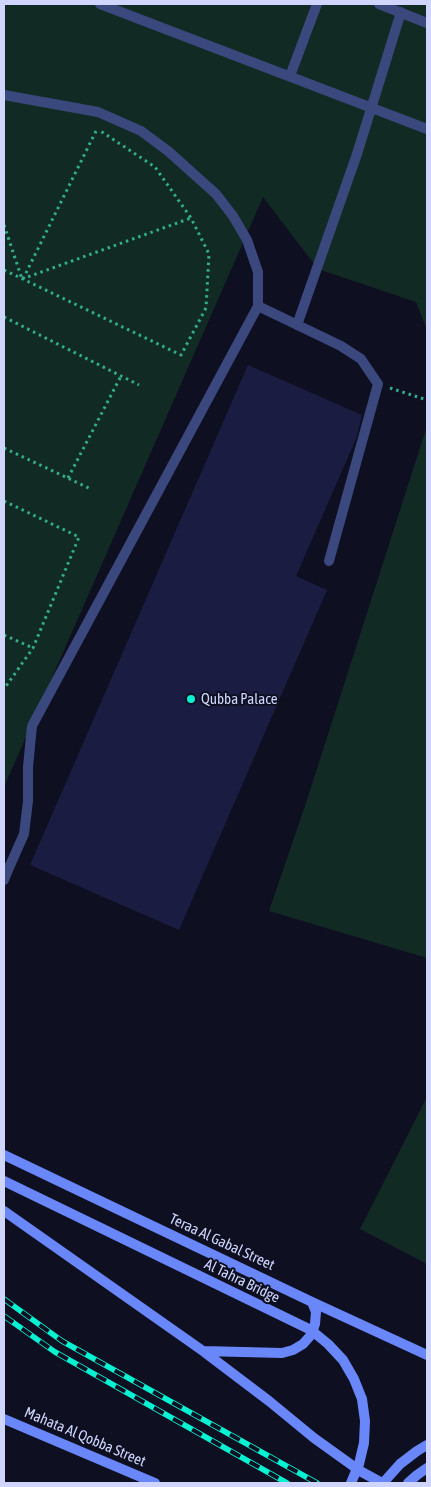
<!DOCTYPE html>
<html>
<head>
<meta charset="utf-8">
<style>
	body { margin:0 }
	#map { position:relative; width:431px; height:1487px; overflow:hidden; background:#0e0f21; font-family:"Asap Condensed",sans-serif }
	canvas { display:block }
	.frame { position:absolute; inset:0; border:5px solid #cfd5fd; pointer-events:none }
</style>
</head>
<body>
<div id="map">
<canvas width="431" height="1487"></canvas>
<div class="frame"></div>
</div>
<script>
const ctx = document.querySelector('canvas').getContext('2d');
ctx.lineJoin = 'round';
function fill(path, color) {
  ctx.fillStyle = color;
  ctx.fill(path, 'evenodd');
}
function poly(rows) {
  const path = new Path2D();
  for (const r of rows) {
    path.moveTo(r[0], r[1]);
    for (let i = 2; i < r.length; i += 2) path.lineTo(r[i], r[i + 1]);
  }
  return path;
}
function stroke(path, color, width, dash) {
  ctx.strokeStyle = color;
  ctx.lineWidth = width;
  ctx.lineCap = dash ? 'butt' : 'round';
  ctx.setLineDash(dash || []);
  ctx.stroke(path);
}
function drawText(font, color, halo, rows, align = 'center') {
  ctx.font = font + ' "Asap Condensed",sans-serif';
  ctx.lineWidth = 4;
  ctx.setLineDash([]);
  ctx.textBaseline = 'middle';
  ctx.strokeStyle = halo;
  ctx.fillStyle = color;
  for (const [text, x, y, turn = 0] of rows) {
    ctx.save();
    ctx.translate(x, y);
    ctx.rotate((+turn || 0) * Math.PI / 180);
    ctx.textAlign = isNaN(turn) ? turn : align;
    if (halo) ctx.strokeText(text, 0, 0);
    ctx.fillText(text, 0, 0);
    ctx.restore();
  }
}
fill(poly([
	[4,4,427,4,427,330,416,302,318,269,263,197,4,787],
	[427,426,427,958,269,911,305,806],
	[427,1097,427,1264,360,1229]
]), '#112b24');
fill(poly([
	[248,365,362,415,356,439,296,576,327,590,179,930,30,865]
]), '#1b1c41');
stroke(poly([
	[4,225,22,279],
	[4,270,181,355,206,308,209,254,191,218,155,167,99,130],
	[22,279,191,218],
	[23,279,97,129],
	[4,317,139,385],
	[390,388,427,400],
	[4,448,91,489],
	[68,478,121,376],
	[4,501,79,537,33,648,4,689],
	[4,635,33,648]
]), '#32af8a', 3, [2.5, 4]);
stroke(poly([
	[100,4,427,129],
	[379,4,427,23],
	[290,76,317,4],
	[4,95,98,112,141,131,168,151,216,194,233,216,247,240,258,272,258,306,32,726,28,767,28,801,24,834,8,870,4,868],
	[258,306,341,346,361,359,378,384,329,561],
	[297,325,357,154,401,12],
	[4,880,8,870]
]), '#3a487e', 10);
stroke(poly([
	[4,1155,312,1302,427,1355],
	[4,1211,203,1351,269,1401,314,1438,360,1471,382,1483],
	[203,1351,282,1353,293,1350,303,1344,311,1335,315,1324,316,1312,312,1302],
	[4,1419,155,1483],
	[383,1483,400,1464,417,1451,427,1445],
	[408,1483,417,1475,427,1468]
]), '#6a87fa', 10);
const rail = poly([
	[4,1299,62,1341,317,1483],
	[4,1316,55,1352,287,1483]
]);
stroke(rail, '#08f1d2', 5.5);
stroke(rail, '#0e0f21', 4, [11]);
stroke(poly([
	[4,1181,311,1330,328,1344,343,1360,354,1379,362,1399,365,1421,364,1443,359,1464,351,1483]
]), '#6a87fa', 10);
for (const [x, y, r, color] of [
	[191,699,5,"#08f1d2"]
]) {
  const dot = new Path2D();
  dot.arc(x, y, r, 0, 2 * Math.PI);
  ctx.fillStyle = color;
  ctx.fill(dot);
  stroke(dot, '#0e0f21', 2);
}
drawText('15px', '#cfd5fd', '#0e0f21', [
	["Qubba Palace",201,699]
], 'left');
drawText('15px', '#cfd5fd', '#0e0f21', [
	["Teraa Al Gabal Street",222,1242,25],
	["Al Tahra Bridge",242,1281,26],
	["Mahata Al Qobba Street",85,1437,23]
]);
</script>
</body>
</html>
